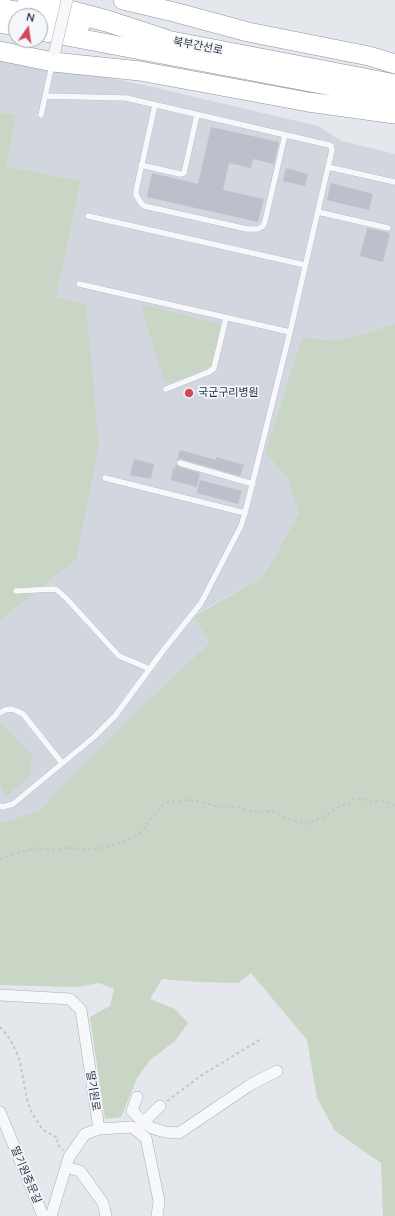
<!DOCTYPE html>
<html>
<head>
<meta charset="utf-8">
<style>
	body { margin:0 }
	#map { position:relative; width:395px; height:1216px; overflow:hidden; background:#e4e7ec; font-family:Quicksand,sans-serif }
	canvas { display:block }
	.north { position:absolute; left:8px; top:8px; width:40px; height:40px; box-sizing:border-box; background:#f4f6f9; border:1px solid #a4a8b1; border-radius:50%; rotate:13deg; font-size:11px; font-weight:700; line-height:16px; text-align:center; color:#2b3445 }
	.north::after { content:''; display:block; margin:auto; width:14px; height:18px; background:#d1495b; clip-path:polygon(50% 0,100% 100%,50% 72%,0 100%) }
</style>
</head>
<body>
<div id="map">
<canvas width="395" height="1216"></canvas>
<div class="north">N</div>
</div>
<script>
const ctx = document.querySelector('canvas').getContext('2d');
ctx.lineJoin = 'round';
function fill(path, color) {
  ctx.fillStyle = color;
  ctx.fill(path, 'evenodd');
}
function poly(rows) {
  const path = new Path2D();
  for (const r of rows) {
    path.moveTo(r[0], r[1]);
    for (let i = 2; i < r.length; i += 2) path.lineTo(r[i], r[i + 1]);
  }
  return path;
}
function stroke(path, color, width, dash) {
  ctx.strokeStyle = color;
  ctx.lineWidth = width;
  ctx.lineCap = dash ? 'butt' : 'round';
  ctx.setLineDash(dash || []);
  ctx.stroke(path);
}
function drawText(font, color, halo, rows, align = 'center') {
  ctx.font = font + ' Quicksand,"Noto Sans KR",sans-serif';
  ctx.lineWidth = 3.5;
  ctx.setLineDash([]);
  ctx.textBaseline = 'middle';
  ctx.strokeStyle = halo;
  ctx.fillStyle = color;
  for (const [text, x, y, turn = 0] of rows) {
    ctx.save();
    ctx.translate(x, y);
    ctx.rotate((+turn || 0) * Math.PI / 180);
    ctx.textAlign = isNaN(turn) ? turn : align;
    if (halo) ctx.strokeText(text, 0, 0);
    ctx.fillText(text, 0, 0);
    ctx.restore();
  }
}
fill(poly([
	[0,57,52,65,161,89,318,126,342,141,395,154,395,324,337,341,302,337,265,452,288,480,299,513,263,577,194,615,209,643,140,708,38,811,0,823,0,621,76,560,56,298,81,181,7,166,16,115,0,112]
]), '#d2d6de');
fill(poly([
	[0,112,16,115,7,166,81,181,56,298,86,304,99,445,76,560,0,621],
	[144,305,219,324,221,326,213,365,211,367,169,383,165,382,141,307,142,306],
	[395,324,395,1216,383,1216,381,1163,335,1131,317,1098,307,1040,251,973,238,983,199,982,162,979,150,999,175,1009,188,1023,175,1041,150,1060,137,1078,121,1117,105,1119,90,1017,110,1006,114,989,99,983,76,987,0,985,0,823,38,811,140,708,209,643,194,616,263,577,299,513,288,480,265,452,302,337,337,341],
	[0,722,32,755,29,777,7,796,0,784]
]), '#c9d6c5');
fill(poly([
	[211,127,279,142,274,164,253,159,251,168,229,163,223,190,264,199,258,222,147,197,152,173,198,184],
	[286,168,308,174,305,186,283,181],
	[331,183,373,194,369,210,327,200],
	[367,228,390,233,383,262,360,256],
	[180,450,216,460,216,457,244,465,240,476,181,459,177,460],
	[134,459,154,464,151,479,130,475],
	[176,464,179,467,200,473,197,487,171,480,173,468,175,469],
	[200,480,242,491,238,504,197,493]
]), '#bbc0ca');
const service = poly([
	[155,105,136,191,136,195,141,203,144,206,247,229,258,229,263,226,265,221,285,135],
	[41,115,52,65],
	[141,165,180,174,184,173,197,115],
	[328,167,395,182],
	[318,212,388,228],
	[88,216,305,265],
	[79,284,290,332],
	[166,389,209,372,214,368,226,318],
	[180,463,253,484],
	[105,478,245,513],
	[16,591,52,589,57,590,66,598,119,656,150,669],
	[0,713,5,710,11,709,17,711,23,714,62,763],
	[0,806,2,807,13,804,94,737,115,716,165,648,201,603,241,526,245,513,290,332,332,150,331,146,329,145,126,98,45,96]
]);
const minor = poly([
	[0,995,70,999,81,1010,99,1129,132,1127,146,1138,159,1201,157,1216],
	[137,1097,132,1111,143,1122,152,1128,165,1132,179,1133,250,1085,277,1071],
	[0,1112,43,1216],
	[139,1127,160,1106],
	[66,1167,80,1171,103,1203,106,1216],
	[51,1216,69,1157,85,1134,99,1129]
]);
const trunk = poly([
	[123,0,174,12,248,32,369,56,395,64],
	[0,8,81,24],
	[0,23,16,26],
	[40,31,395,98],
	[151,37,395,84],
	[0,51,53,62,140,71,308,102,395,114]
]);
const motorway = poly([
	[28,0,107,21,165,40]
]);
stroke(service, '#a9aeb7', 6);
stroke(minor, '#a9aeb7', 12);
stroke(trunk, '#8b94a3', 20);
stroke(motorway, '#8b94a3', 22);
stroke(poly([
	[0,859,18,853,36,848,52,850,68,848,93,849,101,848,124,842,140,833,145,828,148,821,154,816,164,804,171,801,188,800,196,801,221,807,230,806,239,807,254,812,270,811,278,813,284,818,308,824,315,819,326,816,340,806,347,805,353,799,363,799,371,802,379,801,386,802,395,805],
	[0,1027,3,1030,11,1041,19,1058,28,1103,32,1113,43,1130,58,1138,57,1144,63,1150],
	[167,1101,202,1075,261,1039]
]), '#c2c5cb', 2, [3, 3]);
stroke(service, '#f7f8fa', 5.5);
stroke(minor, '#f7f8fa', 11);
stroke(trunk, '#fff', 19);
stroke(motorway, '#fff', 21);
const minorBridge = poly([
	[55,51,67,0]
]);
stroke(minorBridge, '#a9aeb7', 12, []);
stroke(minorBridge, '#f7f8fa', 11);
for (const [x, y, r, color] of [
	[189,393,5,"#d1495b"]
]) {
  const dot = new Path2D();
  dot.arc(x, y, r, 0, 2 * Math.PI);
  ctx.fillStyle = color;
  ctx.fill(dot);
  stroke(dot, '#f4f6f9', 1.5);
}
drawText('11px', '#2b3445', '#f4f6f9', [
	["북부간선로",198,46,11],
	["딸기원로",93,1091,81],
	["딸기원중문길",26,1175,67]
]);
drawText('11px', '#2b3445', '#f4f6f9', [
	["국군구리병원",198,393]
], 'left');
</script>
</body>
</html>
